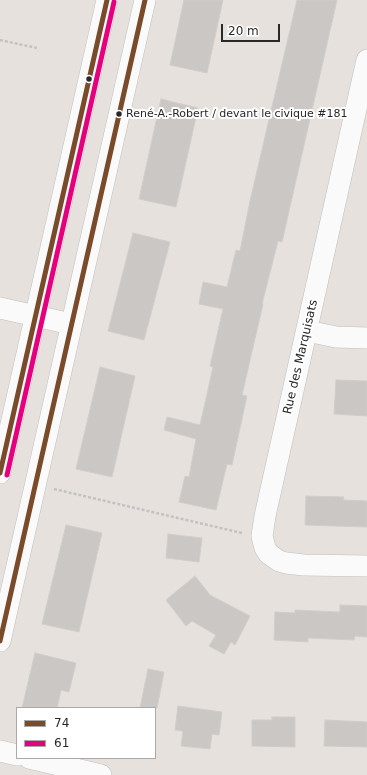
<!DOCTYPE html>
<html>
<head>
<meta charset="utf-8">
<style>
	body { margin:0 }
	#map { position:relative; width:367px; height:775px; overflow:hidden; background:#e6e1dd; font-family:"DejaVu Sans",sans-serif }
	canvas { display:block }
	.legend { position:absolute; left:16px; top:707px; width:140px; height:52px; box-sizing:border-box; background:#fff; border:1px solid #a9a9a9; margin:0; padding:5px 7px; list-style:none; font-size:12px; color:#282828 }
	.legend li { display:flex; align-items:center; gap:8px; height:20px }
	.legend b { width:20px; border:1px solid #a9a9a9 }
	.scale { position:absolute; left:221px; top:24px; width:59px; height:18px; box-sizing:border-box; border:2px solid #282828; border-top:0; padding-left:5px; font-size:12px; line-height:14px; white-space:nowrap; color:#282828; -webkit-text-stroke:3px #fff; paint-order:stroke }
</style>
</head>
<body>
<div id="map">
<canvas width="367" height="775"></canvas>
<ul class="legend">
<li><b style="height:5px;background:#7a4b2a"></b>74</li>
<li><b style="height:5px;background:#e5007d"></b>61</li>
</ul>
<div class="scale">20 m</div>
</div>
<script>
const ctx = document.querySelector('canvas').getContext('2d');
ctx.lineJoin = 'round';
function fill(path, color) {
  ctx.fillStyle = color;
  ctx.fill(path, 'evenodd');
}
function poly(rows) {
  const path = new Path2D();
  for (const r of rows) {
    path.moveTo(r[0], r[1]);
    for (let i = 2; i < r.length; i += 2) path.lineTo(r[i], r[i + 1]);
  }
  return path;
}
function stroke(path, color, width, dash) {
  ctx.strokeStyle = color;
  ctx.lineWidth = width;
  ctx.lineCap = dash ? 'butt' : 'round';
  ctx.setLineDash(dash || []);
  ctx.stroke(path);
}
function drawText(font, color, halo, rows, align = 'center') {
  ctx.font = font + ' "DejaVu Sans",sans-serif';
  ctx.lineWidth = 4;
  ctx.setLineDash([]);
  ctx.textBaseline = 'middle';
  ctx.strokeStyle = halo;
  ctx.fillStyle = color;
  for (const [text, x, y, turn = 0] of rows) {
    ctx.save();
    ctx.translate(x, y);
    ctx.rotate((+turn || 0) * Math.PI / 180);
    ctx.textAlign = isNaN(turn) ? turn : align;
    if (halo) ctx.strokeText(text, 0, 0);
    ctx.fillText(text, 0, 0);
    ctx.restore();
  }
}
const building = poly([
	[184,0,223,0,207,73,170,65,184,0],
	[297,0,337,0,282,242,278,241,262,304,263,304,242,395,247,396,232,465,227,464,216,510,179,502,185,476,189,477,196,439,164,430,167,417,200,425,213,367,210,366,223,309,199,304,203,282,227,287,236,250,240,251,250,201,297,0],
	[161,99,198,108,176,207,139,199,161,99],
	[133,233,170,242,144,340,108,331,133,233],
	[100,367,135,376,112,477,76,469,100,367],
	[336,380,367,381,367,416,334,414,336,380],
	[306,496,344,497,343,500,367,501,367,527,305,525,306,496],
	[66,525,102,533,79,632,42,624,66,525],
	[168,534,202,538,199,562,166,558,168,534],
	[195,576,210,595,250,616,235,645,231,642,224,654,209,646,216,635,192,621,186,626,166,600,195,576],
	[340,605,367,606,367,637,355,636,354,640,308,638,308,642,274,640,275,612,295,613,295,610,340,612,340,605],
	[35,653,76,663,69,692,61,690,57,708,22,708,35,653],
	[148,669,164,672,157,708,140,708,148,669],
	[178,706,222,712,219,735,212,734,210,749,181,746,183,731,175,730,178,706],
	[272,717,295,717,295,747,252,746,252,720,272,720,272,717],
	[325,720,367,722,367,747,324,746,325,720]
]);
fill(building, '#cbc7c4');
stroke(building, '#d1cdc9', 1);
const minor = poly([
	[367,60,265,516,262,536,265,548,269,554,279,561,286,563,304,565,367,566],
	[0,308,71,324],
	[307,331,336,337,367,338],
	[0,473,107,0],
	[0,641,145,0],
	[0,751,17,755],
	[29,758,101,775]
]);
stroke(minor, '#c0bfbf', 22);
stroke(poly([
	[0,40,37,48],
	[54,489,242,533]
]), '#c3c2c2', 2.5, [3, 2]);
stroke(minor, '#fbfafa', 21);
stroke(poly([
	[0,473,107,0],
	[0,641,145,0]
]), '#7a4b2a', 5);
stroke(poly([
	[7,475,114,2]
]), '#e5007d', 5);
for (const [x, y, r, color] of [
	[89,79,3.5,"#282828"],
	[119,114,3.5,"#282828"]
]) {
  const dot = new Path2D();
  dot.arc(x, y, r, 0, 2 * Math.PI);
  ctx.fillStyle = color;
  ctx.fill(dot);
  stroke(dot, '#fff', 1.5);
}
drawText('11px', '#282828', '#fff', [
	["René-A.-Robert / devant le civique #181",126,114]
], 'left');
drawText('12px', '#282828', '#fff', [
	["Rue des Marquisats",301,357,-77]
]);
</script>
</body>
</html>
